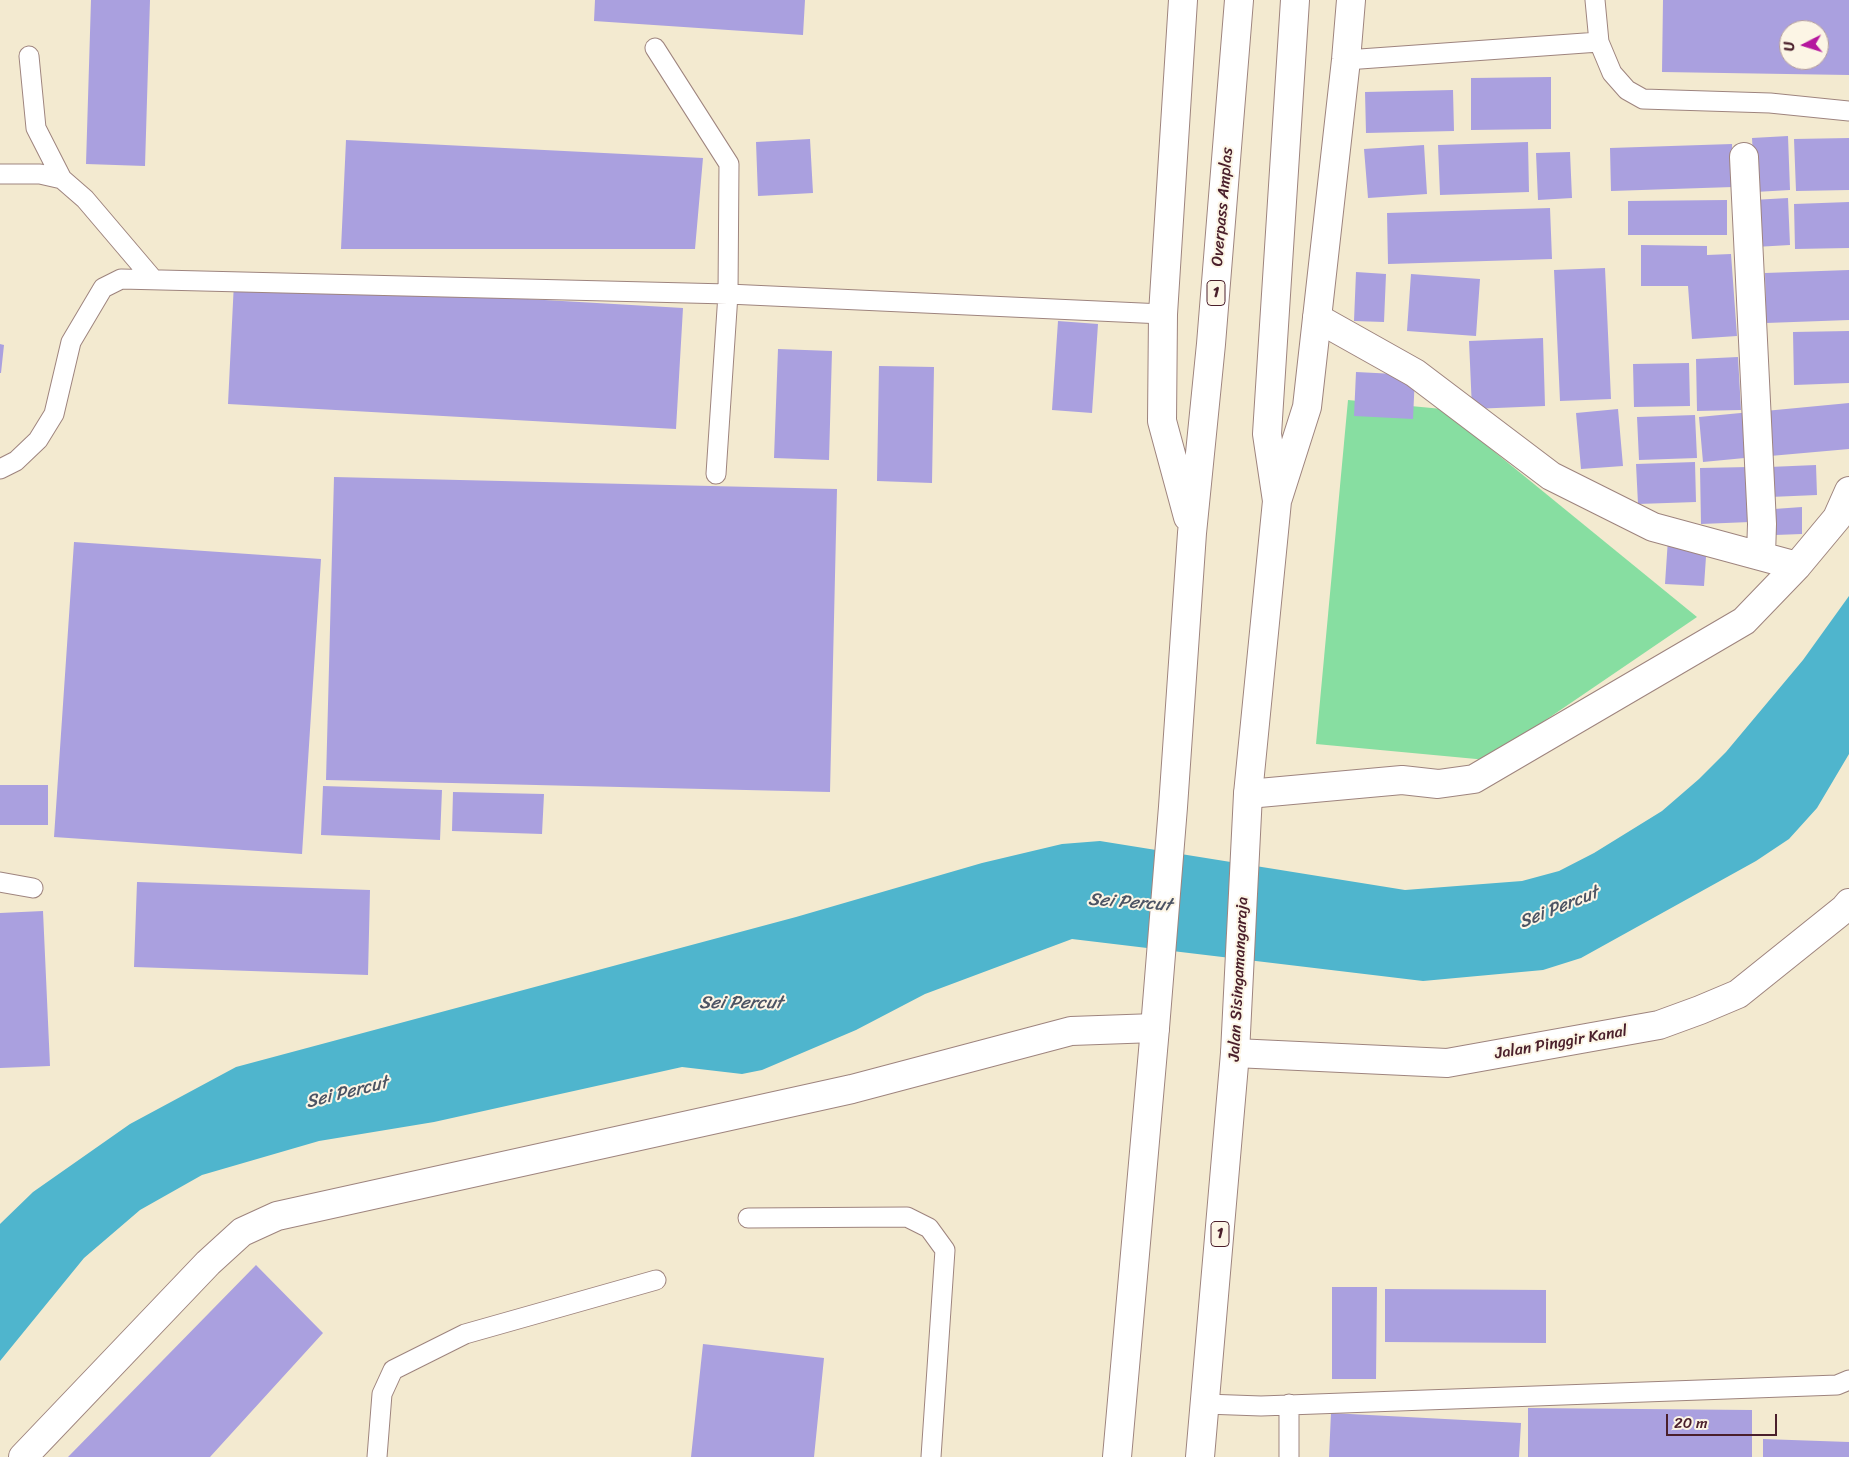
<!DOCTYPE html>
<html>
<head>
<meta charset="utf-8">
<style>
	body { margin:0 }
	#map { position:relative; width:1849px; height:1457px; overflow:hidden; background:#f3ead0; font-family:Sriracha,sans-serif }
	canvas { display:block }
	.north { position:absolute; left:1779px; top:20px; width:50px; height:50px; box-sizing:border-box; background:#fcf5e5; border:1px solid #b59f9b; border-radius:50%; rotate:265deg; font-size:14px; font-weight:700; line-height:20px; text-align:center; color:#4a1f2b }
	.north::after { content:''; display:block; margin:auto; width:18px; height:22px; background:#b5179e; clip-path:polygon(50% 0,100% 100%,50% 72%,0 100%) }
	.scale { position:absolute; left:1666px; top:1414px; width:111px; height:22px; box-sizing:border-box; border:2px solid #4a1f2b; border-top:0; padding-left:6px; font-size:15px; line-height:18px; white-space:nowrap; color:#4a1f2b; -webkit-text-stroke:4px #fcf5e5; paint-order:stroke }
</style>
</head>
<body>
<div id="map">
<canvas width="1849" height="1457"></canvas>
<div class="north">U</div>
<div class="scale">20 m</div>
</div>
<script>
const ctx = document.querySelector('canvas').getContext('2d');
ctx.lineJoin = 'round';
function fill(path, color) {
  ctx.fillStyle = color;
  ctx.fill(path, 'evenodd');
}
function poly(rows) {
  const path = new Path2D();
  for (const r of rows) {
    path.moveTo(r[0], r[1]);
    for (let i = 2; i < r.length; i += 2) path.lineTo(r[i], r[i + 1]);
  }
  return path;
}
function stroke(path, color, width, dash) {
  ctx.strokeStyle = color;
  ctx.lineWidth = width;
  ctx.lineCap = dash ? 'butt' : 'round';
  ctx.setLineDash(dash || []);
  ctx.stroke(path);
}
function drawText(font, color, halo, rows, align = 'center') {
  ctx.font = font + ' Sriracha,sans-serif';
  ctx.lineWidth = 4;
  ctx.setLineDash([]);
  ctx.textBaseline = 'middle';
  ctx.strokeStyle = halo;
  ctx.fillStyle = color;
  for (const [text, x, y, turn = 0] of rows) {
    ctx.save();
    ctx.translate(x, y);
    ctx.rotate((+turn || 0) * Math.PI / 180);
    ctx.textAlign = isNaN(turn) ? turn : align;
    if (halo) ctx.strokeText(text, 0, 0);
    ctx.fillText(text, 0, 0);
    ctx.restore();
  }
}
fill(poly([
	[1348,400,1442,409,1697,617,1487,760,1316,744]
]), '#87dea1');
fill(poly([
	[1849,596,1849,754,1817,808,1789,839,1756,861,1581,958,1543,970,1423,981,1072,939,925,994,856,1030,762,1070,742,1074,682,1067,434,1122,319,1141,202,1175,140,1210,84,1258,0,1361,0,1224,33,1192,130,1124,236,1067,796,917,982,863,1062,844,1100,841,1405,890,1522,881,1559,871,1594,853,1662,811,1699,779,1726,752,1803,660]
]), '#4fb5cd');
fill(poly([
	[91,0,150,0,145,166,86,164],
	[595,0,805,0,803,35,594,21],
	[1663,0,1849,0,1849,75,1662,72],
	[1789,30,1819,30,1819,60,1789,60],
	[1551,77,1551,129,1471,130,1471,78],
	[1453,90,1454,131,1366,133,1365,92],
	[1788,136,1790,190,1755,192,1752,138],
	[1849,138,1849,190,1796,191,1794,139],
	[810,139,813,193,758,196,756,142],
	[346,140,703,158,695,249,341,249],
	[1528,142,1529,192,1440,195,1438,145],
	[1732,144,1733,187,1611,191,1610,148],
	[1424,145,1427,194,1368,198,1364,149],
	[1570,152,1572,198,1538,200,1536,153],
	[1788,198,1790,245,1755,247,1753,200],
	[1727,200,1727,235,1628,235,1628,201],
	[1849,202,1849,248,1795,249,1794,204],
	[1550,208,1552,259,1388,264,1387,213],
	[1641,245,1707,246,1707,255,1731,254,1737,336,1692,339,1688,286,1641,286],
	[1605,268,1611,399,1560,401,1554,270],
	[1849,270,1849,320,1766,323,1765,273],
	[1356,272,1386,274,1384,322,1354,321],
	[1411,274,1480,279,1476,336,1407,331],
	[234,282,683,308,676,429,228,404],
	[1058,321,1098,324,1092,413,1052,410],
	[1849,331,1849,383,1794,385,1793,332],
	[1543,338,1545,406,1472,409,1469,341],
	[0,344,4,345,1,373,0,373],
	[778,349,832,351,829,460,774,458],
	[1738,357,1741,410,1697,411,1696,359],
	[1689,363,1690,406,1634,407,1633,364],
	[879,366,934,367,932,483,877,481],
	[1356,372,1415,375,1413,419,1354,416],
	[1849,403,1849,449,1770,456,1765,411],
	[1618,409,1623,466,1581,469,1576,413],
	[1751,412,1755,457,1703,462,1699,417],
	[1695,415,1697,458,1639,460,1637,417],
	[1695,462,1696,502,1638,504,1636,464],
	[1816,465,1817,495,1770,497,1769,467],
	[1749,467,1750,522,1701,524,1700,468],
	[334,477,837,489,830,792,326,780],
	[1802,507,1802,534,1775,535,1774,509],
	[1668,539,1707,542,1704,586,1665,584],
	[74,542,321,559,302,854,54,837],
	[0,785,48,785,48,825,0,825],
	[323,786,442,790,440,840,321,835],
	[453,792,544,794,542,834,452,831],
	[137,882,370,890,368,975,134,967],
	[43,911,50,1066,0,1068,0,913],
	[256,1265,323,1333,210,1457,68,1457],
	[1332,1287,1377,1287,1376,1379,1332,1379],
	[1385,1289,1546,1290,1546,1343,1385,1342],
	[703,1344,824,1358,814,1457,691,1457],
	[1528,1408,1752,1410,1752,1457,1528,1457],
	[1331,1413,1521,1423,1519,1457,1329,1457],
	[1763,1439,1849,1442,1849,1457,1763,1457]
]), '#aaa0df');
const lane = poly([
	[1595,0,1599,42,1612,73,1627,90,1643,99,1770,103,1849,111],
	[655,48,729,164,728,294,716,474],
	[29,56,36,128,62,179],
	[1346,60,1599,42],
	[0,174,40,174,62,179,85,199,153,279],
	[0,469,16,461,38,440,54,414,71,342,103,288,121,279,728,294,1163,314],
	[0,882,33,888],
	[748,1218,907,1217,929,1228,945,1250,931,1457],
	[1205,1404,1261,1406,1837,1385,1849,1380],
	[377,1457,382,1394,393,1370,465,1334,656,1280],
	[1289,1457,1289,1404]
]);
const street = poly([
	[1744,157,1762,524,1761,555],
	[1317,318,1415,373,1551,476,1653,527,1797,566],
	[1248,794,1402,780,1438,784,1474,779,1744,621,1797,566,1837,518,1849,491],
	[1235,1053,1447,1063,1659,1025,1700,1010,1738,994,1844,909,1849,903],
	[23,1457,208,1263,242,1232,277,1216,852,1089,1071,1031,1155,1028]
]);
const highway = poly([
	[1183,0,1163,314,1162,421,1188,517],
	[1278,498,1307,407,1346,60,1351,0],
	[1117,1457,1155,1028,1173,807,1192,533,1211,344,1239,0],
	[1200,1457,1235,1053,1248,794,1277,501,1267,434,1295,0]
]);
stroke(lane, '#9e847e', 21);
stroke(street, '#9e847e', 30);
stroke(highway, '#9e847e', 30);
stroke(lane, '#fff', 19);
stroke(street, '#fff', 28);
stroke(highway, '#fff', 28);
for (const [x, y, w] of [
	[1216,293,18],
	[1220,1234,18]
]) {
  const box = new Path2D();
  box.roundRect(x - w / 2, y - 12.5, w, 25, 4);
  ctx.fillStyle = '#fcf5e5';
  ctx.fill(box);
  stroke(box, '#4a1f2b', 1);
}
drawText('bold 15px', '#4a1f2b', null, [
	["1",1216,293],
	["1",1220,1234]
]);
drawText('16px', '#4a1f2b', '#fcf5e5', [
	["Overpass Amplas",1223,207,-85],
	["Jalan Sisingamangaraja",1239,979,-87],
	["Jalan Pinggir Kanal",1561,1043,-10]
]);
drawText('italic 18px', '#4c5464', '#fcf5e5', [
	["Sei Percut",1130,903,4],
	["Sei Percut",1559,908,-22],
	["Sei Percut",741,1003],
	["Sei Percut",347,1093,-14]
]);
</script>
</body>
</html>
